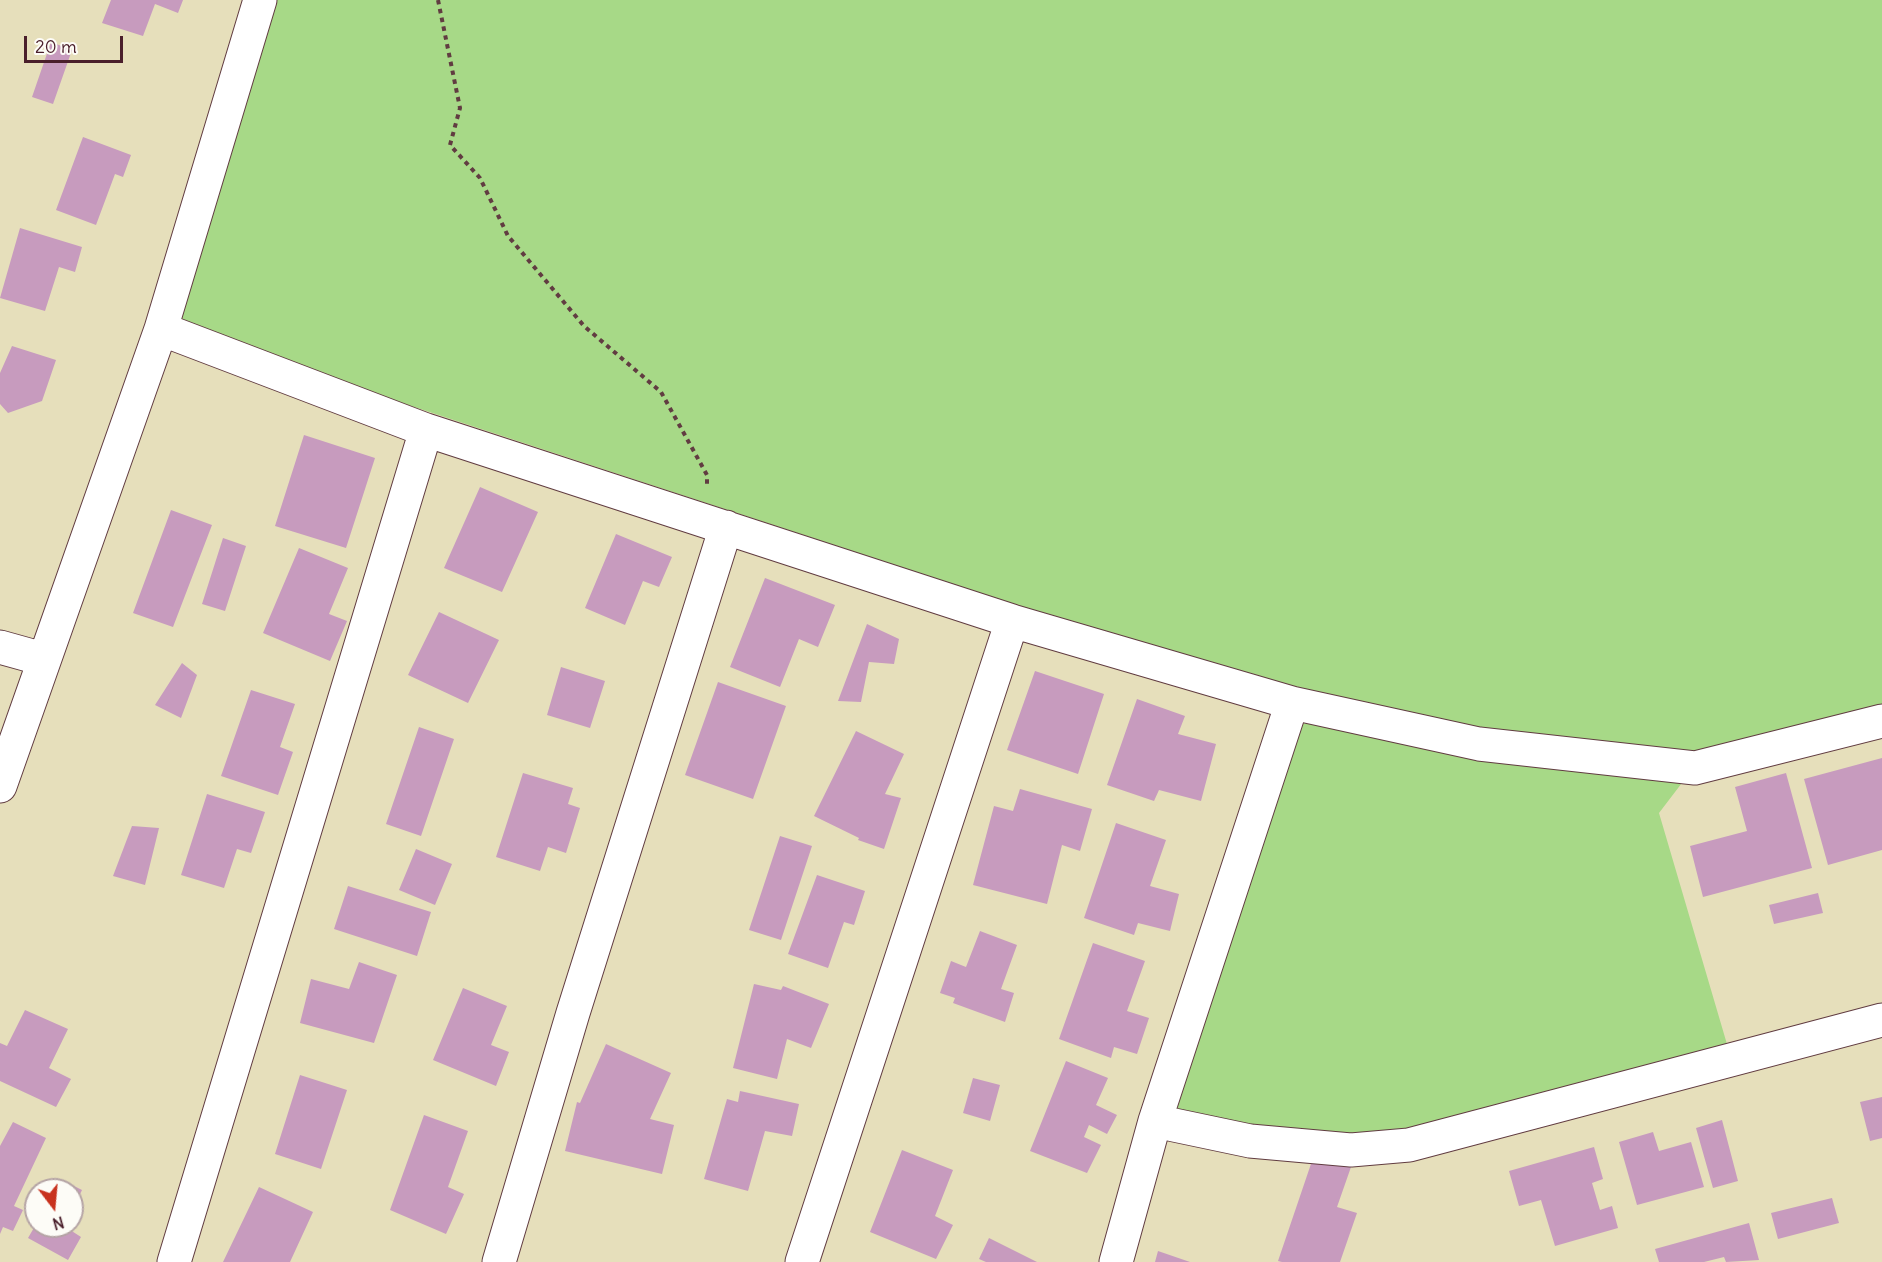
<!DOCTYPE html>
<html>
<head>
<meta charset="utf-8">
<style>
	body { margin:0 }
	#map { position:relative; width:1882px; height:1262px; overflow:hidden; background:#e6dfbb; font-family:Delius,sans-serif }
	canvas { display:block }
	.north { position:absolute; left:24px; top:1178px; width:60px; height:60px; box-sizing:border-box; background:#fdfcf7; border:2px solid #b5a4a5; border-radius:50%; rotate:164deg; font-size:16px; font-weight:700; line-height:24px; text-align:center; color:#4a1f2b }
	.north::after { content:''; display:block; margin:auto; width:21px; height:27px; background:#c8321e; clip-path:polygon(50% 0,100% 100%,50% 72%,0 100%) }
	.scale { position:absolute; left:24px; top:36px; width:99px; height:27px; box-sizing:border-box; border:3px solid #4a1f2b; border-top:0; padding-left:8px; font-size:18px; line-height:21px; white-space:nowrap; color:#4a1f2b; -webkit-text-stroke:4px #fdfcf7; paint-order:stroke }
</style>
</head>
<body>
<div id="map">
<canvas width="1882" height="1262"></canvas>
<div class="north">N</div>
<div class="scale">20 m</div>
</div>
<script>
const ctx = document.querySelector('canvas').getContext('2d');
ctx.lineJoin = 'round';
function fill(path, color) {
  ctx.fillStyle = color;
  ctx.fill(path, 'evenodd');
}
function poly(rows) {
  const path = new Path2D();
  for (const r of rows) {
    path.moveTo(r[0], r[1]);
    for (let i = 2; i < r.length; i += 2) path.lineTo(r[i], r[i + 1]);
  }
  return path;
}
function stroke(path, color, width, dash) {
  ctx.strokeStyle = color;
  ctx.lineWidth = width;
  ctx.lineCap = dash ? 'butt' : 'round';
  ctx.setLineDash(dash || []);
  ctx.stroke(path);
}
fill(poly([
	[266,0,1882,0,1882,714,1695,761,1477,737,1293,696,168,326],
	[1324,722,1688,775,1659,813,1729,1051,1409,1137,1254,1131,1174,1110,1300,724]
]), '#a7d987');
fill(poly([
	[111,0,183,0,178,13,155,4,143,36,102,23],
	[51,42,72,50,53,104,32,97],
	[83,137,131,155,123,177,115,174,96,225,56,210],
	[20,228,82,247,75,272,59,267,45,311,0,298],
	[12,346,56,360,42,401,8,413,0,404,0,373],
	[304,435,375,458,346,548,275,526],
	[480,487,538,512,502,592,444,568],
	[171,510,212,525,173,627,133,613],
	[616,534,672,557,659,587,643,581,625,625,585,608],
	[223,538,246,546,225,611,202,604],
	[299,548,348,568,329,614,347,621,330,661,263,633],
	[765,578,835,605,818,647,799,639,780,687,730,667],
	[439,612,499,640,468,703,408,675],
	[867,624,899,639,894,664,869,662,861,702,838,701],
	[182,663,197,675,181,718,155,705],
	[561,667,605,681,590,728,547,715],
	[1035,671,1104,694,1078,774,1007,750],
	[718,682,786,706,753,799,685,775],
	[251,690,295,704,280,747,293,752,278,795,221,776],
	[1137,699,1185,716,1178,734,1216,744,1201,801,1159,790,1154,801,1107,785],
	[419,727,454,739,421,836,386,824],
	[856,731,904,754,885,794,901,798,884,849,858,840,859,838,814,816],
	[1882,758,1882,850,1828,865,1804,779],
	[523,773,573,788,568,804,580,808,566,853,548,847,540,871,496,857],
	[1786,773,1812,868,1703,897,1690,846,1747,831,1735,787],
	[1020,789,1092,809,1080,851,1062,845,1047,904,973,885,994,806,1013,811],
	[207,794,265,812,251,853,237,849,224,888,181,875],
	[1116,823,1166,840,1150,886,1179,894,1170,931,1138,923,1134,935,1084,918],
	[132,826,159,828,145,885,113,876],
	[780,836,812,846,781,940,749,930],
	[416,849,452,864,435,905,399,890],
	[817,875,865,891,854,925,844,922,828,968,788,954],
	[348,886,431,912,417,956,334,929],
	[1818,893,1823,913,1774,924,1769,905],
	[980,931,1017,945,1001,989,1014,993,1005,1022,953,1003,955,998,940,993,951,961,966,967],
	[1093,943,1145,961,1127,1011,1149,1018,1137,1054,1114,1047,1111,1058,1059,1039],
	[359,962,397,975,374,1043,300,1023,311,979,349,989],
	[754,984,781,990,783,986,829,1004,811,1048,787,1039,777,1079,733,1068],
	[463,988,507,1006,491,1045,509,1052,496,1086,433,1060],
	[25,1010,68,1029,49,1068,71,1079,56,1107,0,1081,0,1043,7,1046],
	[606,1044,671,1073,650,1119,674,1125,662,1174,565,1151,577,1102,580,1103],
	[1066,1061,1108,1078,1096,1105,1117,1115,1107,1134,1089,1125,1084,1137,1101,1145,1087,1173,1030,1151],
	[300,1075,347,1090,321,1169,275,1154],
	[973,1078,1000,1085,990,1121,963,1113],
	[740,1091,799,1104,792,1136,765,1131,748,1191,704,1179,727,1099,738,1102],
	[1882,1097,1882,1138,1870,1141,1860,1102],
	[424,1115,468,1131,448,1187,464,1194,446,1234,390,1210],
	[1722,1120,1738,1181,1713,1188,1696,1128],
	[13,1122,46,1138,14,1206,23,1210,13,1231,3,1227,0,1234,0,1146],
	[1653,1132,1659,1151,1691,1142,1704,1187,1637,1205,1619,1142],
	[1594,1147,1603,1179,1592,1183,1600,1210,1612,1206,1618,1228,1555,1246,1541,1200,1519,1206,1509,1171],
	[902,1150,953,1170,935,1216,953,1225,936,1259,870,1232],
	[1314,1155,1351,1167,1337,1207,1357,1213,1340,1262,1282,1262,1278,1261],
	[60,1179,82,1190,72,1211,72,1190,54,1190],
	[259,1187,313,1212,290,1262,223,1262],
	[1832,1198,1839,1223,1778,1239,1771,1213],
	[1749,1223,1759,1260,1726,1262,1724,1257,1704,1262,1659,1262,1655,1249],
	[35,1226,64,1226,81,1237,68,1260,28,1238],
	[989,1238,1037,1262,986,1262,979,1259],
	[1158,1251,1190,1262,1155,1262]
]), '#c79bbe');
const minor = poly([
	[161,329,426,430,1012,621,1292,703,1155,1121,1116,1262],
	[0,647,43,659],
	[1292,703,1479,744,1695,768,1882,721],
	[0,786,161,329,260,0],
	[1155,1121,1250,1141,1351,1150,1409,1145,1882,1020],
	[174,1262,426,430],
	[499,1262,573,1013,726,527],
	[802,1262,1012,621]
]);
stroke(minor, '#613c41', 35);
stroke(poly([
	[438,0,460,108,450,145,480,178,508,236,584,326,661,392,707,475,707,488]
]), '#613c41', 4, [4.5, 4.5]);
stroke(minor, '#fff', 33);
</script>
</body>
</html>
